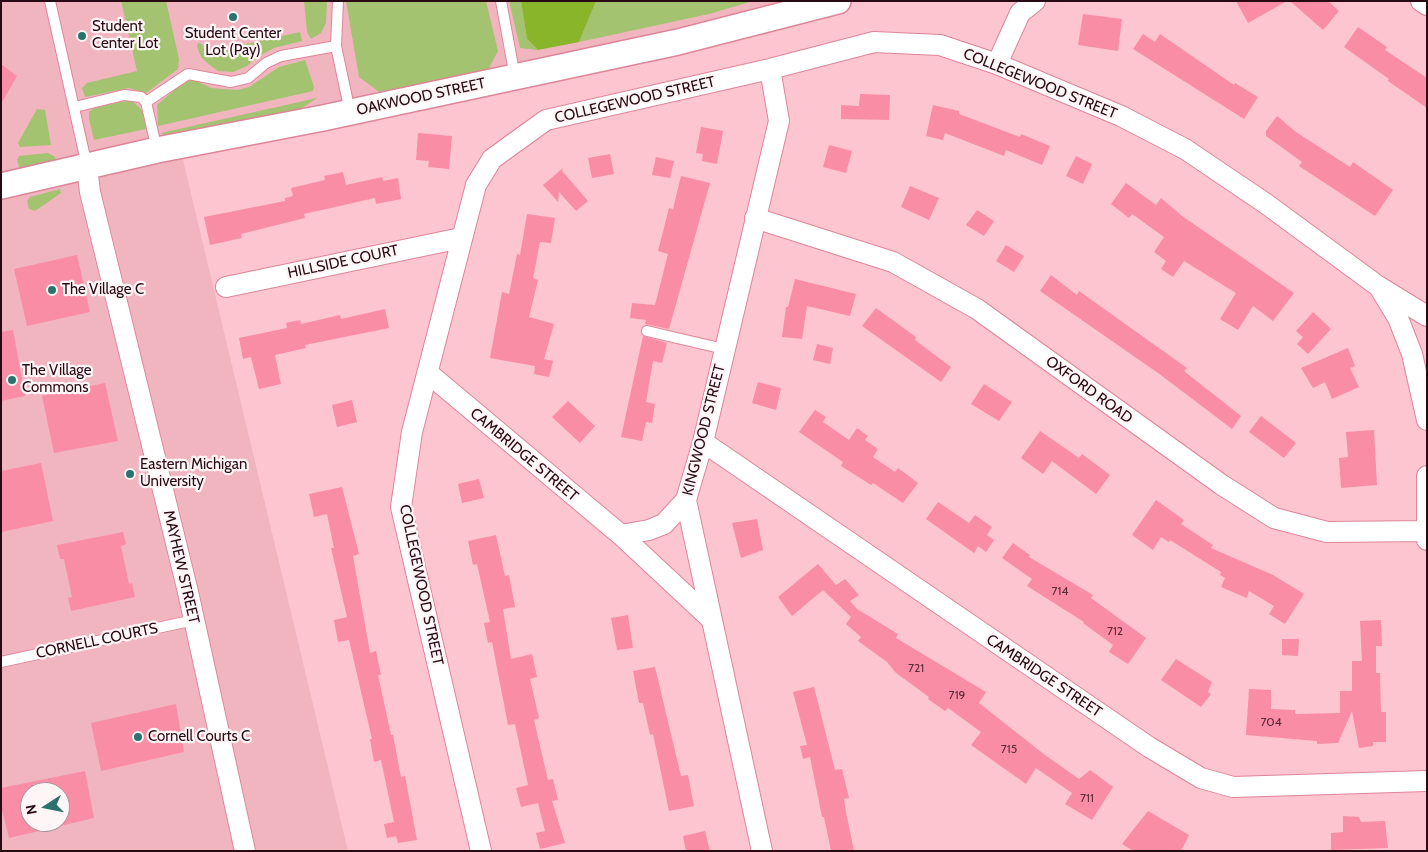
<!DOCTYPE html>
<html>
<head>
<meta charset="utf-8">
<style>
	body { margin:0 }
	#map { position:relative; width:1428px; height:852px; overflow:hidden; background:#fdc5d0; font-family:Cabin,sans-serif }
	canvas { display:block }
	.frame { position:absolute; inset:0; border:2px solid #290912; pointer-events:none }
	.north { position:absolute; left:20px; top:782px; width:50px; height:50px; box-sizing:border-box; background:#fef5f6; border:1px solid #a9979b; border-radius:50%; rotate:259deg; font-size:14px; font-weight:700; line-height:20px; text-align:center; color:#290912 }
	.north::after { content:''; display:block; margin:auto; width:18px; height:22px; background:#2a736c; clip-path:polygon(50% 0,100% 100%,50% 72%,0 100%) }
</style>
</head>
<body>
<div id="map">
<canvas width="1428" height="852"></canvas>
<div class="frame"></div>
<div class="north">N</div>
</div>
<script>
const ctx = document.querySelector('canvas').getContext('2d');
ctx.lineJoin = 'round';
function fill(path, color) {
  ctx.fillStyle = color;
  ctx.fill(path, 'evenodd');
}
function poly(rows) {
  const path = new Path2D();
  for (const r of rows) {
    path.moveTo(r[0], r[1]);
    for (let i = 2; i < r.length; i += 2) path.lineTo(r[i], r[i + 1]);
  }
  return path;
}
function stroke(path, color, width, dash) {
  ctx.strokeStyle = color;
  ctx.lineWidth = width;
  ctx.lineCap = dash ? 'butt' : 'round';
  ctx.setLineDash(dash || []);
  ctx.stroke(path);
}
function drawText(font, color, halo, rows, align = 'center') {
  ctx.font = font + ' Cabin,sans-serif';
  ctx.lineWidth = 4.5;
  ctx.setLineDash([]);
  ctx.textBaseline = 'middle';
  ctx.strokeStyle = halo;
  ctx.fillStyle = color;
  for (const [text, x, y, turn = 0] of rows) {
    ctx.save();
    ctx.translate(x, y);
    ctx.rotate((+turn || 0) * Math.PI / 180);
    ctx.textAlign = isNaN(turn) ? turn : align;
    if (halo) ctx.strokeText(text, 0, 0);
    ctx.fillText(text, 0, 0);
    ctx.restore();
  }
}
fill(poly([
	[1,1,786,1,708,24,182,156,348,851,1,851],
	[30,792,60,792,60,822,30,822]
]), '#f1b5c0');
fill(poly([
	[121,1,166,1,179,59,178,69,146,93,129,88,85,97,82,88,87,83,137,71],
	[304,1,327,1,326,23,321,33,311,39,307,32],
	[346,1,486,1,498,51,487,72,382,94,359,77],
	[509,1,521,1,527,39,538,50,520,48],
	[596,1,753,1,709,14,579,42],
	[300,32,302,41,274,48,259,56,247,66,233,72,218,71,207,63,201,57,197,47,198,43,202,44,206,53],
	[305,60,314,87,313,91,158,126,157,105,179,86,190,80,195,80,211,88,237,90,249,87,279,67],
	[317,98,299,110,168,137,161,133],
	[131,100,142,110,146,129,94,140,89,119,89,112,95,107],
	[37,109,45,110,51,145,20,147,18,143],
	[48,153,55,157,56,162,20,170,17,160,19,156],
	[60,189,61,193,35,211,29,209,27,201,30,197]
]), '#a3c370');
fill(poly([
	[521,1,596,1,579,42,538,50,527,39]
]), '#89b52b');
fill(poly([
	[1236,1,1287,1,1248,23],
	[1290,1,1328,1,1339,11,1323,30],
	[1083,14,1122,19,1118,51,1078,45],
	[1358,27,1387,47,1385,50,1427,78,1427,108,1388,81,1389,79,1344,47],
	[1143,34,1155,42,1160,34,1234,85,1235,83,1258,97,1244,119,1133,49],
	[1,64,17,76,1,104],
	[860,94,890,95,889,120,841,119,841,105,859,106],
	[933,105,959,111,959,114,1020,137,1021,134,1050,146,1042,165,1006,150,1004,156,945,133,943,140,926,136],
	[1277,116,1296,132,1350,167,1353,162,1393,190,1375,216,1299,166,1302,162,1266,136,1266,131],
	[701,127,723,131,717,164,702,161,703,154,696,153],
	[418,133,452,136,449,169,428,167,429,161,416,160],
	[829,145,852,151,846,173,823,167],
	[610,154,614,174,592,178,588,158],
	[1076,156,1092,164,1083,184,1066,176],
	[656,157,674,161,670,178,652,175],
	[563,168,562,171,588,201,576,211,559,192,558,202,543,185],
	[343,172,346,185,382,177,383,181,398,178,401,199,376,204,375,198,304,214,305,218,241,234,242,238,210,245,204,217,285,201,285,198,293,196,291,188,325,180,324,176],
	[681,176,710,183,669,329,645,324,646,320,630,318,632,303,655,305,668,254,658,251,669,208,673,209],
	[1126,183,1156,205,1161,198,1182,216,1294,293,1273,321,1253,306,1238,330,1220,319,1236,293,1184,261,1173,277,1161,269,1166,261,1154,252,1164,237,1132,214,1129,218,1111,204],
	[910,186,939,198,929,220,901,207],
	[977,210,994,221,984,236,966,225],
	[527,214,555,218,551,243,540,242,533,278,538,280,529,317,554,324,544,359,553,361,549,377,534,374,535,366,490,358,502,292,509,294,517,254,520,255],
	[1006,245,1024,256,1014,272,996,261],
	[77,255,90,312,27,326,14,269],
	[1051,275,1077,295,1079,291,1187,368,1184,371,1241,416,1232,429,1158,373,1040,291],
	[795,279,856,294,850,316,807,306,802,339,782,337,786,307,788,307],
	[876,308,916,337,915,340,951,367,941,382,862,326],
	[385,309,389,328,305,345,306,348,275,355,281,384,259,389,251,357,243,359,239,338,287,328,286,323,300,320,301,324,340,315,341,319],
	[1313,312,1331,329,1308,354,1297,344,1303,337,1296,331],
	[13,330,25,396,1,401,1,332],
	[643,336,667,343,662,363,653,361,646,402,655,404,652,423,646,422,642,441,621,437],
	[817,344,833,348,830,364,813,360],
	[1348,348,1355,366,1350,368,1359,387,1332,399,1325,382,1313,388,1301,368],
	[758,382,781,388,776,410,752,403],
	[105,383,118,441,54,453,42,396],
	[984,384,1012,402,999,421,971,404],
	[352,400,357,422,337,427,332,405],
	[568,401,595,426,580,443,552,417],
	[815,410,826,417,823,422,849,440,857,428,868,436,865,440,878,449,873,457,895,472,898,468,918,483,903,503,873,483,871,485,841,466,843,462,799,432],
	[1261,416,1296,443,1284,458,1249,432],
	[1374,430,1377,485,1341,488,1339,458,1348,457,1346,432],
	[1040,431,1079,458,1082,454,1110,475,1096,494,1052,461,1043,474,1021,458],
	[41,463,53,521,1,532,1,471],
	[479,479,484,498,462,503,458,484],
	[342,487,359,554,353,556,370,653,376,651,381,675,378,675,391,735,393,735,401,777,405,776,417,840,398,843,396,836,387,838,384,824,394,822,381,760,374,762,370,739,372,739,349,640,338,642,334,620,347,617,331,548,334,548,327,514,314,517,309,494],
	[1156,500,1184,520,1181,524,1213,545,1211,548,1273,575,1304,594,1285,624,1269,614,1274,606,1249,591,1247,598,1221,587,1225,578,1220,575,1221,572,1170,540,1169,542,1161,537,1153,550,1132,535],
	[938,502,969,523,975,515,992,527,987,535,994,540,986,552,978,546,974,553,926,519],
	[757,519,763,550,741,558,732,523],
	[123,532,126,544,121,546,129,584,132,583,135,597,71,611,68,598,72,597,64,559,60,559,57,545],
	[496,535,505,576,509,575,515,607,503,609,511,659,532,654,537,677,530,679,539,718,534,720,548,780,553,779,558,800,552,801,565,843,540,849,536,833,545,831,538,803,521,807,516,788,528,785,515,724,508,725,492,642,488,643,484,623,490,622,477,564,473,565,468,541],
	[1013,543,1030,555,1029,557,1093,595,1091,598,1146,638,1128,664,1109,652,1113,645,1083,623,1084,622,1027,586,1032,579,1002,558],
	[818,564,836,585,845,579,859,595,850,601,857,609,898,634,896,638,986,692,979,703,1045,755,1079,779,1090,770,1113,787,1092,820,1065,804,1072,793,1036,768,1026,784,971,745,981,732,948,708,945,711,928,699,929,697,896,673,887,662,858,641,861,637,846,624,851,617,823,590,792,616,778,597],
	[628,615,633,648,617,650,611,618],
	[1381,620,1382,646,1376,646,1376,673,1380,673,1381,712,1386,712,1386,742,1373,742,1373,746,1359,748,1352,711,1338,743,1317,744,1317,741,1246,735,1249,689,1271,690,1271,709,1295,710,1295,714,1340,713,1340,691,1352,691,1352,661,1362,661,1360,621],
	[1282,639,1299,639,1298,656,1282,655],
	[1176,659,1212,682,1208,692,1211,694,1201,707,1161,680],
	[655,667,681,776,688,775,694,806,669,811,653,734,650,735,643,703,639,703,633,671],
	[814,687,835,770,842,769,849,798,844,799,846,812,854,851,831,851,824,817,822,817,810,757,803,759,800,746,807,745,793,692],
	[176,704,184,752,101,771,91,723],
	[85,771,94,818,60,826,60,792,30,792,30,822,55,822,56,827,9,838,1,806,1,788],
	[1148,811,1189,835,1181,851,1133,851,1122,844],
	[1343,816,1359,817,1361,822,1385,821,1388,848,1331,850,1331,833,1343,832],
	[705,831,710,851,686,851,683,836]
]), '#fa8da6');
const service = poly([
	[50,1,87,166],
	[338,1,336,46,350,112],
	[501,1,515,77],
	[146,102,188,74,231,82,248,78,266,63,281,56,336,46],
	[75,107,124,95,141,97,146,102,157,150],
	[647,331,724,349],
	[1,662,194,620]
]);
const minor = poly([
	[1421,1,1427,5],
	[997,64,1020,13,1035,1],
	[87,167,90,192,188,592,245,851],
	[755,218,893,262,977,309,1222,485,1274,518,1327,532,1427,531],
	[226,287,461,238],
	[1381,290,1398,318,1412,354,1427,420],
	[428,373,621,535,711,619],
	[703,442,1149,747,1201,778,1233,787,1427,781],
	[1427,476,1427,540],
	[621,535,649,530,664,524,686,500],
	[481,851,401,507,412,432,476,185,492,159,546,120,770,69,874,42,940,45,997,64,1121,116,1185,149,1265,203,1378,286,1427,316],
	[762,851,686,500,703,442,779,121,770,69]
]);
const tertiary = poly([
	[1,186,157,150,323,118,678,42,838,1]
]);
stroke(service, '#dd8699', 12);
stroke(minor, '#dd8699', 22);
stroke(tertiary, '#dd8699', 28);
stroke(service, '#fff', 10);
stroke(minor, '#fff', 20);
stroke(tertiary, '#fff', 25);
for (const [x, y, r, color] of [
	[233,17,5,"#2a736c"],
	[82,36,5,"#2a736c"],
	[52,290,5,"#2a736c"],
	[12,380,5,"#2a736c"],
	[130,474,5,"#2a736c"],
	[138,737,5,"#2a736c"]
]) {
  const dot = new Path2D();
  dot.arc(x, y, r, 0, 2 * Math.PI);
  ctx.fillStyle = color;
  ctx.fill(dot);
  stroke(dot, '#fef5f6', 2);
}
drawText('12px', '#5d2a37', null, [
	["714",1060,591],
	["712",1115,631],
	["721",916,668],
	["719",957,695],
	["704",1271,722],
	["715",1009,749],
	["711",1087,798]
]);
drawText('15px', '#290912', '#fef5f6', [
	["Student",92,27],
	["Center Lot",92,44],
	["Student Center",233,34,"center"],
	["Lot (Pay)",233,51,"center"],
	["The Village C",62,290],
	["The Village",22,371],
	["Commons",22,388],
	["Eastern Michigan",140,465],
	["University",140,482],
	["Cornell Courts C",148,737]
], 'left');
drawText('15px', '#290912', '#fef5f6', [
	["COLLEGEWOOD STREET",1040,84,22],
	["OAKWOOD STREET",421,97,-12],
	["COLLEGEWOOD STREET",635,100,-13],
	["HILLSIDE COURT",343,262,-12],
	["OXFORD ROAD",1089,390,36],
	["KINGWOOD STREET",704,430,-76],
	["CAMBRIDGE STREET",524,455,40],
	["MAYHEW STREET",181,567,77],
	["COLLEGEWOOD STREET",421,585,78],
	["CORNELL COURTS",97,641,-12],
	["CAMBRIDGE STREET",1044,676,34]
]);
</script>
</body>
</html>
